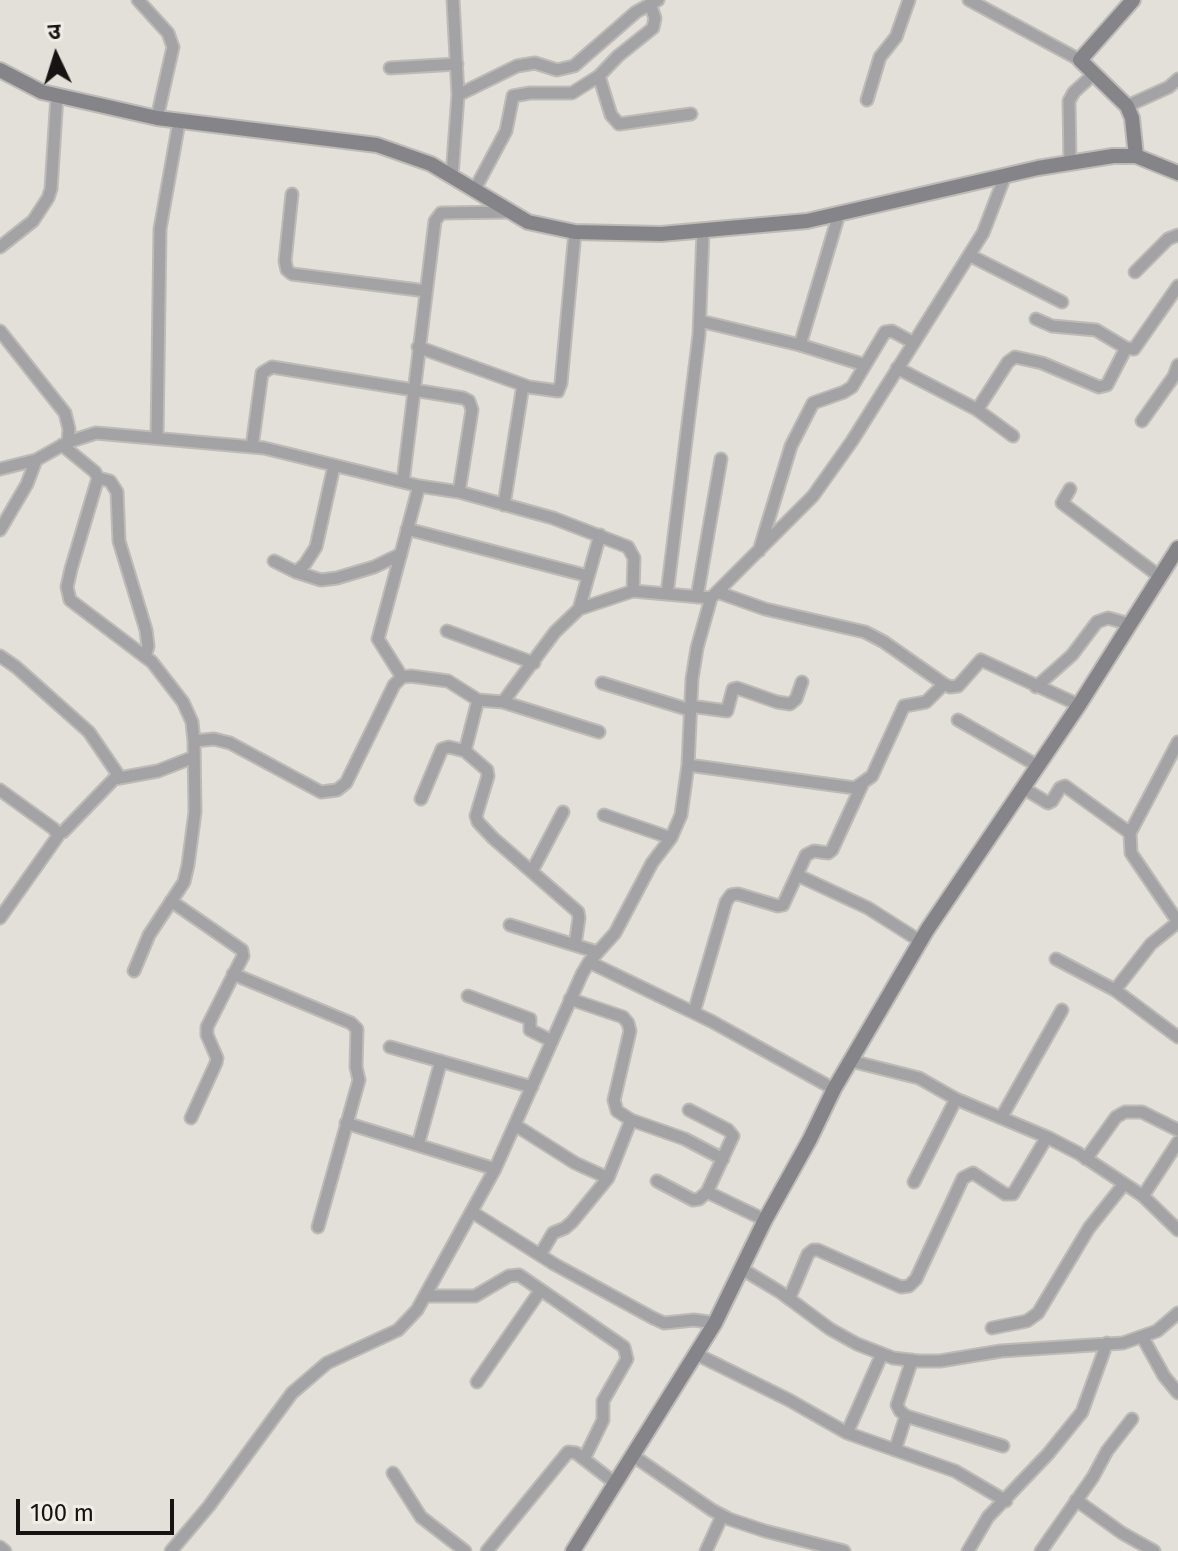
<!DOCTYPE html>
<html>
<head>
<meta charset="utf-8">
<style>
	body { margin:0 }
	#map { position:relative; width:1178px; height:1551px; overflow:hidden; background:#e3e0da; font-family:"Fira Sans","Noto Sans Devanagari",sans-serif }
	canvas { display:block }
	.north { position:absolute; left:16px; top:16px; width:80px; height:80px; -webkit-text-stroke:6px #f0ede7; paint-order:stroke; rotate:356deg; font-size:22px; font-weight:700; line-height:32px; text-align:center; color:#151412 }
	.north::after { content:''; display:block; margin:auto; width:28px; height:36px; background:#151412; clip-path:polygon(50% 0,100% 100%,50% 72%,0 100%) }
	.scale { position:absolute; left:16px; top:1499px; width:158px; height:36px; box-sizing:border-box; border:4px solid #151412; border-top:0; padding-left:10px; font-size:24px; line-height:28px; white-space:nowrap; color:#151412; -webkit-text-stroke:6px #f0ede7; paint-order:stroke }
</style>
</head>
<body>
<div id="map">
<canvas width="1178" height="1551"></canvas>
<div class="north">उ</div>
<div class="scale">100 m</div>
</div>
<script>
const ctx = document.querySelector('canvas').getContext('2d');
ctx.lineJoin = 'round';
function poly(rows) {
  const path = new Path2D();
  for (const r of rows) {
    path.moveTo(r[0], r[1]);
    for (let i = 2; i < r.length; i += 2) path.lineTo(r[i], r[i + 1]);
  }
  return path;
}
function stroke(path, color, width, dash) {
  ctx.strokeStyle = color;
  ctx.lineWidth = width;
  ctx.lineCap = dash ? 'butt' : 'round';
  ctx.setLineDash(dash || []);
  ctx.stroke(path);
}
const street = poly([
	[138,0,168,33,173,47,157,118],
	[969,0,1080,60],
	[390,68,457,64],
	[599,76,611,115,619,124,691,114],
	[458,95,517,66,535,63,557,70,574,66,636,12,658,0],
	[867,100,880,57,896,37,909,0],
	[1127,106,1169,87,1178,79],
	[1070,163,1069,101,1074,92,1094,74],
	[452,176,458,95,453,0],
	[475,189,506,131,513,96,530,93,572,93,599,76,618,56,653,28,655,18,650,4],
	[292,194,285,261,287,270,292,274,426,291],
	[0,247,33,221,48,198,51,189,57,96],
	[969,255,1062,302],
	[1135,272,1168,239,1178,235],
	[1036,319,1052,326,1096,330,1126,348,1134,349,1178,286],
	[700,321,800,345,865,365],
	[0,331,65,413,69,429,68,442],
	[800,345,839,214],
	[418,347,529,387,558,391,561,383,575,232],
	[897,368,976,409,1013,436],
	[977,410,1008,362,1015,357,1042,363,1099,387,1107,385,1126,348],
	[1142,421,1174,376,1178,365],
	[157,437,160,229,179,122],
	[62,445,95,472,98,478,71,569,67,587,70,600,152,662,183,702,192,722,194,741,214,739,230,743,321,792,337,790,346,783,394,685,402,677,411,676,448,681,478,700,503,702,555,632,579,609,633,591],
	[252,447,262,373,272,367,463,398,469,401,472,410,459,492],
	[0,469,36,460,68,442,96,433,264,448,419,486,459,492,553,518,628,547,634,558,633,591,711,598,697,648,692,679,688,765,681,815,671,838,652,863,615,933,589,962],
	[98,478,110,481,117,492,119,541,146,630,148,646,145,657],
	[403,482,435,221,441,213,509,212],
	[1070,489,1062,503,1159,576],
	[504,505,523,385],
	[407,529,588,576],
	[0,530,27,484,36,460],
	[759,551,791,446,813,403,844,392,852,387,885,332,892,331,914,343],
	[274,561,296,572,321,580,337,578,374,567,401,554],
	[296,572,305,564,316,547,334,466],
	[717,592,765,609,865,632,884,642,944,684],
	[667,594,699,335,703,232],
	[697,597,721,459],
	[711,598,813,496,852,441,983,233,1005,176],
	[579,609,600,535],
	[447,631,534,663],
	[0,656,16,667,89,732,119,776],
	[402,677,378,639,419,486],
	[602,683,690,710],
	[1036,687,1072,655,1097,622,1108,618,1129,624],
	[478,700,465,751,487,770,488,776,476,816,478,822,493,838,578,912,579,918,575,945],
	[503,702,599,732],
	[690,706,727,711,733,689,737,688,777,702,790,704,796,699,802,682],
	[958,720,1038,766],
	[688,765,855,788,872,776,904,706,926,702,944,684,950,687,958,686,981,660,1079,705],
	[1023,788,1048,803,1052,801,1060,788,1065,786,1130,833,1131,853,1178,922],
	[0,790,54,829,58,836,0,918],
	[421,799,442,749,449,747,465,751],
	[604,815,671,838],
	[1130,833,1178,742],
	[57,834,63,832,114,779,158,771,194,757],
	[532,871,563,812],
	[797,875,868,908,920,941],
	[171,901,242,950,243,956,207,1027,207,1035,217,1058,216,1063,191,1118],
	[510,925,597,952],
	[1056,959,1115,990,1151,944,1178,922],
	[134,971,149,935,184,882,188,865,195,812,194,741],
	[233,974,351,1023,357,1029,356,1067,359,1080,318,1227],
	[1115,990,1178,1037],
	[468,996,530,1019,530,1030,552,1041],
	[570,999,623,1017,628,1023,630,1031,614,1100,617,1111,631,1120,685,1139,723,1159],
	[694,1012,726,902,731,895,738,894,778,906,783,905,806,855,814,851,828,853,832,850,862,785],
	[390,1047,532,1087],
	[851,1061,919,1078,956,1099,1047,1137,1078,1153,1143,1196,1178,1230],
	[689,1110,728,1130,733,1136,707,1192],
	[1001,1118,1062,1010],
	[346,1123,495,1169],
	[515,1125,575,1163,608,1178],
	[418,1145,441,1061],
	[1086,1159,1116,1117,1125,1112,1142,1112,1178,1130],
	[657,1181,693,1200,699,1199,707,1192,765,1220],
	[914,1182,956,1099],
	[1143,1196,1178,1142],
	[472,1212,554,1264,653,1318,664,1323,694,1320,715,1323],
	[540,1255,553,1233,565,1228,572,1222,608,1178,631,1120],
	[742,1269,780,1292,830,1329,857,1344,893,1358,918,1361,940,1361,1001,1351,1123,1343,1157,1331,1178,1313],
	[426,1296,475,1296,509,1276,519,1275,624,1347,627,1359,603,1401,603,1420,584,1459],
	[789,1299,808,1254,813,1250,818,1250,901,1287,909,1286,916,1279,963,1178,973,1173,1005,1194,1013,1194,1047,1137],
	[992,1328,1027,1321,1038,1313,1089,1228,1124,1184],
	[1143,1338,1164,1376,1178,1393],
	[696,1354,789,1400,847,1433,882,1354],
	[912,1360,897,1405,900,1411,906,1416,1003,1446],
	[477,1382,540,1291],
	[847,1433,955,1471,1006,1501],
	[895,1450,906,1416],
	[632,1455,712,1510,729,1519,765,1531,844,1551],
	[393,1473,421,1517,465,1551],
	[1076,1500,1122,1533,1154,1551],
	[0,1547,5,1551],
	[171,1551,209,1506,292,1393,327,1363,398,1330,417,1310,495,1169,582,974,589,962,711,1021,834,1089],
	[487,1551,568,1452,576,1453,615,1483],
	[706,1551,722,1516],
	[968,1551,988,1517,1048,1454,1082,1412,1107,1343],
	[1041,1551,1093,1477,1107,1451,1132,1419]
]);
const secondary = poly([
	[1133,0,1080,60,1127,106,1132,118,1136,156],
	[0,70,42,92,157,118,377,145,431,164,528,222,575,232,661,234,807,221,1038,168,1113,156,1136,156,1178,173],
	[573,1551,715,1323,765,1220,810,1139,834,1089,927,930,1079,705,1178,548]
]);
stroke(street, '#bebbb6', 15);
stroke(secondary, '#bebbb6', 18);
stroke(street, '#a3a3a5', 11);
stroke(secondary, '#858589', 14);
</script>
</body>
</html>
